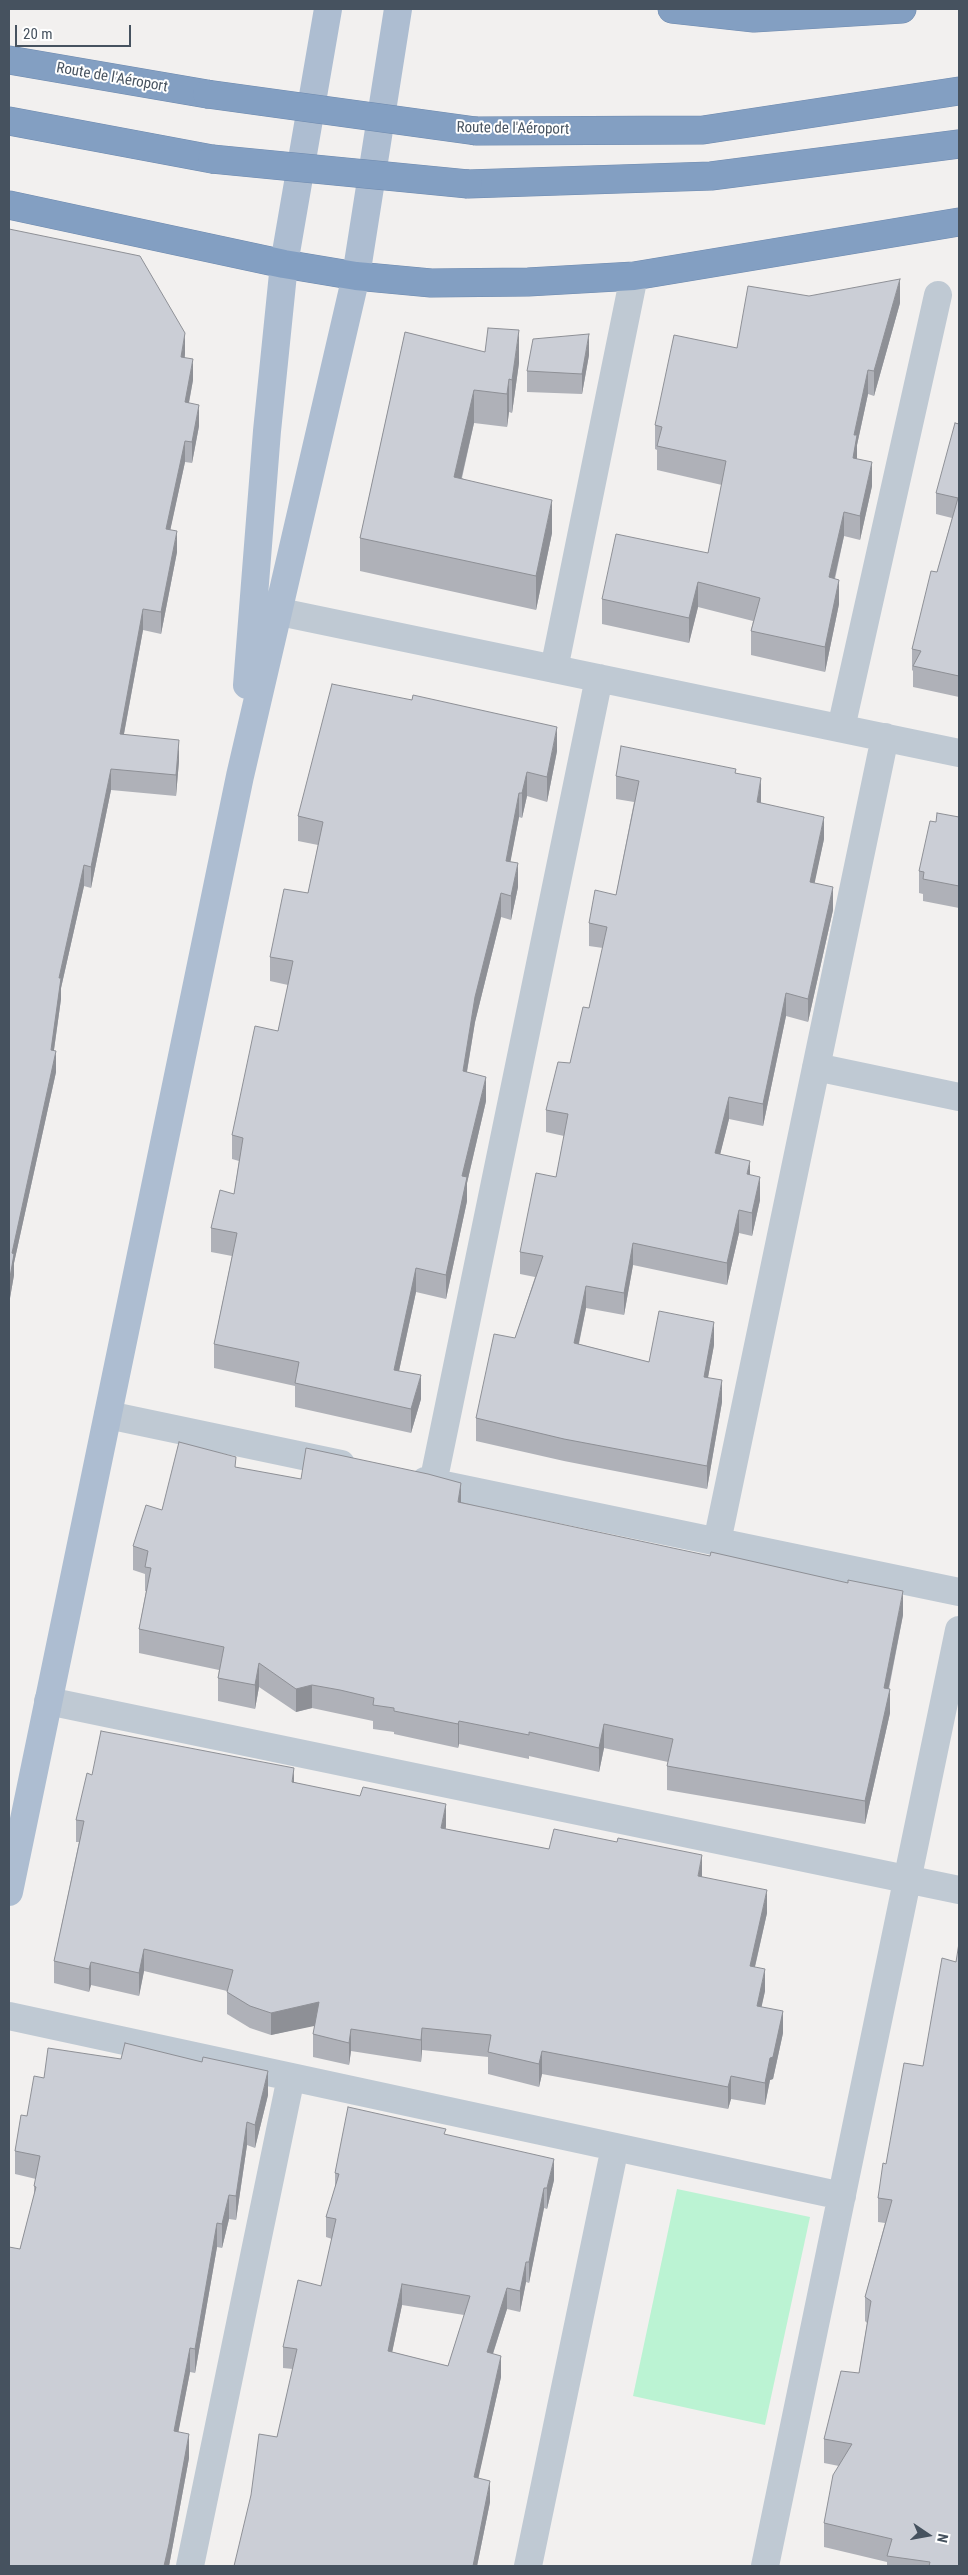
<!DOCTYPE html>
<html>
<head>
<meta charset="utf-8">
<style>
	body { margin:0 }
	#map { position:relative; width:968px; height:2575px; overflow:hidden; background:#f2f0ef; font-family:"Roboto Condensed",sans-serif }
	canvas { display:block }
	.frame { position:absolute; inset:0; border:10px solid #46525f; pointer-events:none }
	.north { position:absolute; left:903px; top:2510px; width:50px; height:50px; -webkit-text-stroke:4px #fff; paint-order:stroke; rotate:102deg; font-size:14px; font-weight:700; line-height:20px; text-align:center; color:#46525f }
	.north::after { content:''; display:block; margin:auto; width:18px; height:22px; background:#46525f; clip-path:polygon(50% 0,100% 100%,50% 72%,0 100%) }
	.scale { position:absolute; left:15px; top:25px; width:116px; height:22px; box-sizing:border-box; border:2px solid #46525f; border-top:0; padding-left:6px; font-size:15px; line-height:18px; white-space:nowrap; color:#46525f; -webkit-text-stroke:4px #fff; paint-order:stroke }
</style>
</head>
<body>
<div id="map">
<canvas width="968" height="2575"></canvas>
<div class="frame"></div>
<div class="north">N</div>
<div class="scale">20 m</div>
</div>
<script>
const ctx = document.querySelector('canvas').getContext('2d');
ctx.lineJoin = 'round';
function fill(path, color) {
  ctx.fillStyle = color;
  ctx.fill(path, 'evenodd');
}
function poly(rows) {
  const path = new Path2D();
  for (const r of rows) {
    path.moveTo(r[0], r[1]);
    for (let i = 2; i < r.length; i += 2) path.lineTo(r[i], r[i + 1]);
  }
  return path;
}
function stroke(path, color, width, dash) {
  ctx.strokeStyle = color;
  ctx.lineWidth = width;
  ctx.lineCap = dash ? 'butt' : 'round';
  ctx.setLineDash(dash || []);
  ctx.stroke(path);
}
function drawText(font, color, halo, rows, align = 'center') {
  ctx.font = font + ' "Roboto Condensed",sans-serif';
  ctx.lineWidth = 4;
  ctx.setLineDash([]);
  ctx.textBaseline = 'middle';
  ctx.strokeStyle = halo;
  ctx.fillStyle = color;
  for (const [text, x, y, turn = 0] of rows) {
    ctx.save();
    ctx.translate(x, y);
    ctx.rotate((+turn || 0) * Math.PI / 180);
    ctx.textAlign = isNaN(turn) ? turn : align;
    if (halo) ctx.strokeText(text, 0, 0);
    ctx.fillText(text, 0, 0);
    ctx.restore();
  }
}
fill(poly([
	[677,2189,810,2217,765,2425,633,2396]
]), '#bbf3d3');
const highway = poly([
	[672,9,754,18,902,9],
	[9,60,207,94],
	[9,121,212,159],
	[476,131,703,130,959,91],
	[468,184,711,176,959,144],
	[9,205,284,264,356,276,431,283,528,282,634,276,959,222]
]);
stroke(highway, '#6f8aae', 29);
stroke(poly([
	[256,607,959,753],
	[554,669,634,276],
	[841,728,938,295],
	[816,1067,959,1097],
	[108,1415,341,1464],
	[425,1481,959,1592],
	[433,1483,599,678],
	[717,1542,885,737],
	[48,1701,959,1890],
	[9,2016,842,2196],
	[190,2566,291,2077],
	[528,2566,615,2147],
	[765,2566,959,1630]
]), '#bfc9d3', 28);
stroke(poly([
	[247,685,267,431,284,264,328,9],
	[9,1892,240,776,356,276,398,9]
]), '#adbdd1', 28);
stroke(highway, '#839fc2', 28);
const highwayBridge = poly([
	[207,94,476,131],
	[212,159,468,184]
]);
stroke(highwayBridge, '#6f8aae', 29, []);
stroke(highwayBridge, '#839fc2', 28);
fill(poly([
	[9,229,185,354,185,358,193,380,189,403,199,426,192,463,185,462,170,530,177,552,161,634,143,630,124,734,179,761,176,796,111,790,91,888,84,886,61,988,61,999,54,1050,56,1072,14,1263,14,1275,10,1298,10,1317],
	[809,296,900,303,874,396,868,394,857,445,857,459,872,486,860,540,844,536,835,579,839,604,825,672,751,655,751,631,753,621,698,607,689,643,602,624,602,599,708,553,722,485,657,470,657,450,655,449,655,425,737,348],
	[405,332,519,363,512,413,509,412,507,427,474,423,462,478,552,533,536,610,360,571,360,538],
	[589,355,582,394,527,392,527,371],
	[959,424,959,697,913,687,913,671,912,670,912,649,937,572,952,518,936,514,936,493],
	[557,751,547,802,527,796,522,818,519,817,510,862,518,887,511,920,501,917,475,1022,467,1072,486,1101,467,1183,467,1201,446,1299,416,1292,399,1371,421,1399,411,1433,295,1407,295,1386,214,1368,214,1344,232,1256,211,1252,211,1228,234,1194,239,1161,232,1159,232,1135,278,1031,288,985,270,981,270,957,308,893,318,845,298,841,298,816],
	[736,773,761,801,761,803,824,839,814,883,833,910,808,1022,786,1016,763,1126,729,1119,720,1154,750,1175,760,1200,752,1236,739,1233,727,1285,633,1265,624,1315,586,1308,579,1344,649,1362,714,1345,708,1377,722,1402,707,1489,564,1461,476,1441,476,1418,515,1338,535,1277,520,1274,520,1252,556,1177,564,1136,546,1132,546,1110,570,1063,589,1008,603,948,589,946,589,923,616,895,634,802,616,799,616,776],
	[959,817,959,908,923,901,923,894,919,893,919,871,936,822],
	[236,1468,301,1479,461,1502,903,1615,889,1689,890,1713,865,1824,667,1790,667,1766,668,1762,604,1748,599,1772,529,1756,529,1759,459,1744,458,1748,394,1734,394,1732,373,1729,373,1721,340,1714,312,1708,296,1712,259,1687,255,1709,218,1701,218,1678,219,1670,139,1653,139,1629,146,1591,145,1591,145,1574,133,1570,133,1546,162,1510],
	[92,1775,294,1782,446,1826,446,1829,549,1849,702,1877,767,1913,755,1967,765,1991,761,2007,783,2033,773,2079,770,2080,765,2105,731,2099,728,2109,542,2074,539,2087,488,2074,488,2057,422,2050,421,2062,351,2051,349,2065,313,2057,313,2034,315,2025,271,2035,250,2028,227,2014,227,1991,144,1971,139,1996,91,1985,89,1992,54,1983,54,1961,79,1842,76,1842,76,1820],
	[44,2078,268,2095,255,2148,247,2145,236,2220,229,2219,222,2248,217,2247,195,2373,190,2372,178,2432,189,2458,169,2566,9,2566,20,2249,34,2195,34,2186,36,2179,15,2174,15,2151,27,2116],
	[446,2135,554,2180,547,2209,544,2208,529,2283,526,2282,520,2312,507,2309,493,2354,501,2377,478,2478,490,2502,477,2566,234,2566,277,2437,293,2369,283,2368,283,2347,321,2286,332,2239,326,2237,326,2217,335,2189,335,2173],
	[402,2305,464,2315,448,2366,392,2352],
	[886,2164,959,2566,887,2566,887,2562,824,2547,824,2523,839,2466,824,2463,824,2439,859,2373,867,2323,865,2321,865,2297,885,2223,878,2222,878,2198]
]), '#afb1b8');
fill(poly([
	[900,279,900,303,874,396,874,371],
	[519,330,519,363,512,413,512,380],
	[185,333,185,354,181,378,181,357],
	[589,334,589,355,582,394,582,374],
	[193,359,193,380,185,423,185,402],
	[868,370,868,394,857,445,857,460,853,458,854,435],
	[509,379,509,412,507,427,507,394],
	[474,390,474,423,454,510,454,477],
	[199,405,199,426,192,463,192,442],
	[185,441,185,462,166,550,166,529],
	[872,462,872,486,860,540,860,516],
	[552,500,552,533,536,610,536,576],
	[844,512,844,536,829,602,829,577],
	[177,531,177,552,161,634,161,612],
	[839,580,839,604,825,672,825,647],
	[698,582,698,607,689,643,689,618],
	[143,609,143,630,120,755,120,734],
	[557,727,557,751,547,802,547,777],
	[179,740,179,761,176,796,176,775],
	[111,769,111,790,91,888,91,867],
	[527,772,527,796,522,818,522,793],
	[761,778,761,801,757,825,757,802],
	[519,793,519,817,506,885,506,861],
	[824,817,824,839,810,905,810,882],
	[518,863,518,887,511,920,511,896],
	[84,865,84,886,61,988,61,999,51,1071,51,1050,59,978],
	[833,887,833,910,808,1022,808,999],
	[501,893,501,917,475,1022,463,1095,463,1071,475,997],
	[786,993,786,1016,763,1126,763,1104],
	[56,1051,56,1072,14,1263,14,1275,10,1298,10,1317,9,1323,9,1283,12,1253],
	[486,1077,486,1101,467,1183,467,1201,446,1299,446,1275,462,1176],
	[729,1097,729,1119,715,1175,715,1153],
	[750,1161,750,1184,747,1174],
	[760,1177,760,1200,752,1236,752,1213],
	[739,1210,739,1233,727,1285,727,1263],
	[633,1243,633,1265,624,1315,624,1293],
	[416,1268,416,1292,394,1394,394,1370],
	[586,1286,586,1308,574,1366,574,1343],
	[714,1322,714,1345,704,1399,704,1377],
	[421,1375,421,1399,411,1433,411,1409],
	[722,1380,722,1402,707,1489,707,1466],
	[461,1483,461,1507,458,1502],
	[903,1591,903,1615,884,1711,884,1688],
	[259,1663,259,1687,255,1709,255,1685],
	[312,1685,312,1708,296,1712,296,1689],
	[890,1689,890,1713,865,1824,865,1801],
	[459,1721,459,1744,458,1748,458,1724],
	[604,1724,604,1748,599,1772,599,1748],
	[294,1768,294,1790,292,1782],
	[446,1804,446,1826,441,1850,441,1828],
	[702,1855,702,1878,698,1876],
	[767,1890,767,1913,750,1988,750,1966],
	[144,1949,144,1971,139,1996,139,1973],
	[91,1962,91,1985,89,1992,89,1969],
	[765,1969,765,1991,757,2028,757,2006],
	[319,2002,319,2025,271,2035,271,2013],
	[783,2011,783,2033,773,2079,770,2080,765,2105,765,2083,770,2058],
	[422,2028,422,2050,421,2062,421,2040],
	[351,2029,351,2051,349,2065,349,2043],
	[542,2051,542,2074,539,2087,539,2064],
	[268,2071,268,2095,255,2148,255,2125],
	[731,2076,731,2099,728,2109,728,2087],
	[247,2122,247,2145,236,2220,236,2196],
	[554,2159,554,2180,547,2209,547,2188],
	[544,2188,544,2208,529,2283,529,2262],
	[229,2195,229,2219,222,2248,222,2224],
	[217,2223,217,2247,195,2373,195,2349],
	[526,2262,526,2282,520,2312,520,2291],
	[402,2284,402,2305,388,2372,388,2351],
	[507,2288,507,2309,487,2372,487,2352],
	[190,2348,190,2372,174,2455,174,2431],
	[501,2356,501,2377,474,2498,474,2477],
	[189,2434,189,2458,169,2566,164,2566],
	[490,2481,490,2502,477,2566,473,2566]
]), '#8e9096');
const building = poly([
	[9,229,140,256,185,333,181,357,193,359,185,402,199,405,192,442,185,441,166,529,177,531,161,612,143,609,120,734,179,740,176,775,111,769,91,867,84,865,59,978,61,978,51,1050,56,1051,12,1253,14,1254,9,1283,9,229],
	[900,279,874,371,868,370,854,435,857,435,853,458,872,462,860,516,844,512,829,577,839,580,825,647,751,631,760,598,698,582,689,618,602,599,616,534,708,553,726,461,657,446,662,427,655,425,674,335,737,348,748,286,809,296,900,279],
	[488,328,519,330,512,380,509,379,507,394,474,390,454,477,552,500,536,576,360,538,405,332,485,352,488,328],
	[589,334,582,374,527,371,533,339,589,334],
	[955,423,959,424,959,676,913,666,921,651,912,649,931,571,937,572,958,498,936,493,955,423],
	[332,684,412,700,413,695,557,727,547,777,527,772,522,793,519,793,506,861,518,863,511,896,501,893,475,997,463,1071,486,1077,462,1176,467,1177,446,1275,416,1268,394,1370,421,1375,411,1409,295,1383,299,1362,214,1344,237,1233,211,1228,220,1190,234,1194,243,1138,232,1135,255,1026,278,1031,293,961,270,957,284,889,308,893,323,822,298,816,332,684],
	[621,746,736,769,735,773,761,778,757,802,824,817,810,882,833,887,808,999,786,993,763,1104,729,1097,715,1153,750,1161,747,1174,760,1177,752,1213,739,1210,727,1263,633,1243,624,1293,586,1286,574,1343,649,1362,659,1311,714,1322,704,1377,722,1380,707,1466,564,1439,476,1418,494,1334,515,1338,543,1256,520,1252,536,1173,556,1177,568,1114,546,1110,558,1062,570,1063,583,1007,589,1008,607,927,589,923,595,890,616,895,639,781,616,776,621,746],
	[937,813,959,817,959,886,923,879,924,872,919,871,930,821,936,822,937,813],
	[179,1442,236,1457,235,1467,301,1479,306,1448,428,1474,461,1483,458,1502,710,1556,711,1552,848,1583,848,1580,903,1591,884,1688,890,1689,865,1801,667,1766,673,1739,604,1724,599,1748,529,1732,529,1735,459,1721,458,1724,394,1711,394,1708,373,1705,374,1698,340,1690,312,1685,296,1689,259,1663,255,1685,218,1678,224,1647,139,1629,151,1568,145,1567,148,1551,133,1546,146,1505,162,1510,179,1442],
	[101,1731,294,1768,292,1782,360,1796,363,1787,446,1804,441,1828,549,1849,554,1829,617,1842,618,1838,702,1855,698,1876,767,1890,750,1966,765,1969,757,2006,783,2011,773,2057,770,2058,765,2083,731,2076,728,2087,542,2051,539,2064,488,2052,491,2035,422,2028,421,2040,351,2029,349,2043,313,2034,319,2002,271,2013,250,2006,227,1992,233,1970,144,1949,139,1973,91,1962,89,1969,54,1961,84,1821,76,1820,87,1773,92,1775,101,1731],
	[959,1943,959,2566,929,2566,930,2562,887,2556,892,2539,824,2523,833,2475,852,2444,824,2439,841,2371,859,2373,871,2301,865,2297,892,2200,878,2198,883,2163,886,2164,904,2063,923,2066,942,1958,956,1962,959,1943],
	[125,2043,202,2062,203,2057,268,2071,255,2125,247,2122,236,2196,229,2195,222,2224,217,2223,195,2349,190,2348,174,2431,189,2434,169,2544,164,2566,9,2566,9,2247,20,2249,36,2187,34,2186,40,2156,15,2151,21,2115,27,2116,34,2076,44,2078,48,2048,121,2059,125,2043],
	[348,2107,446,2129,444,2134,554,2159,547,2188,544,2188,529,2262,526,2262,520,2291,507,2288,487,2352,501,2356,474,2477,490,2481,473,2566,234,2566,251,2495,259,2434,277,2437,297,2349,283,2347,298,2280,321,2286,336,2219,326,2217,339,2174,335,2173,348,2107],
	[402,2284,470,2296,448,2366,388,2351,402,2284]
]);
fill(building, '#cbced6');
stroke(building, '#8e9096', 1);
drawText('15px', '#46525f', '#fff', [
	["Route de l'Aéroport",112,78,10],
	["Route de l'Aéroport",513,129,1]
]);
</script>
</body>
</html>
